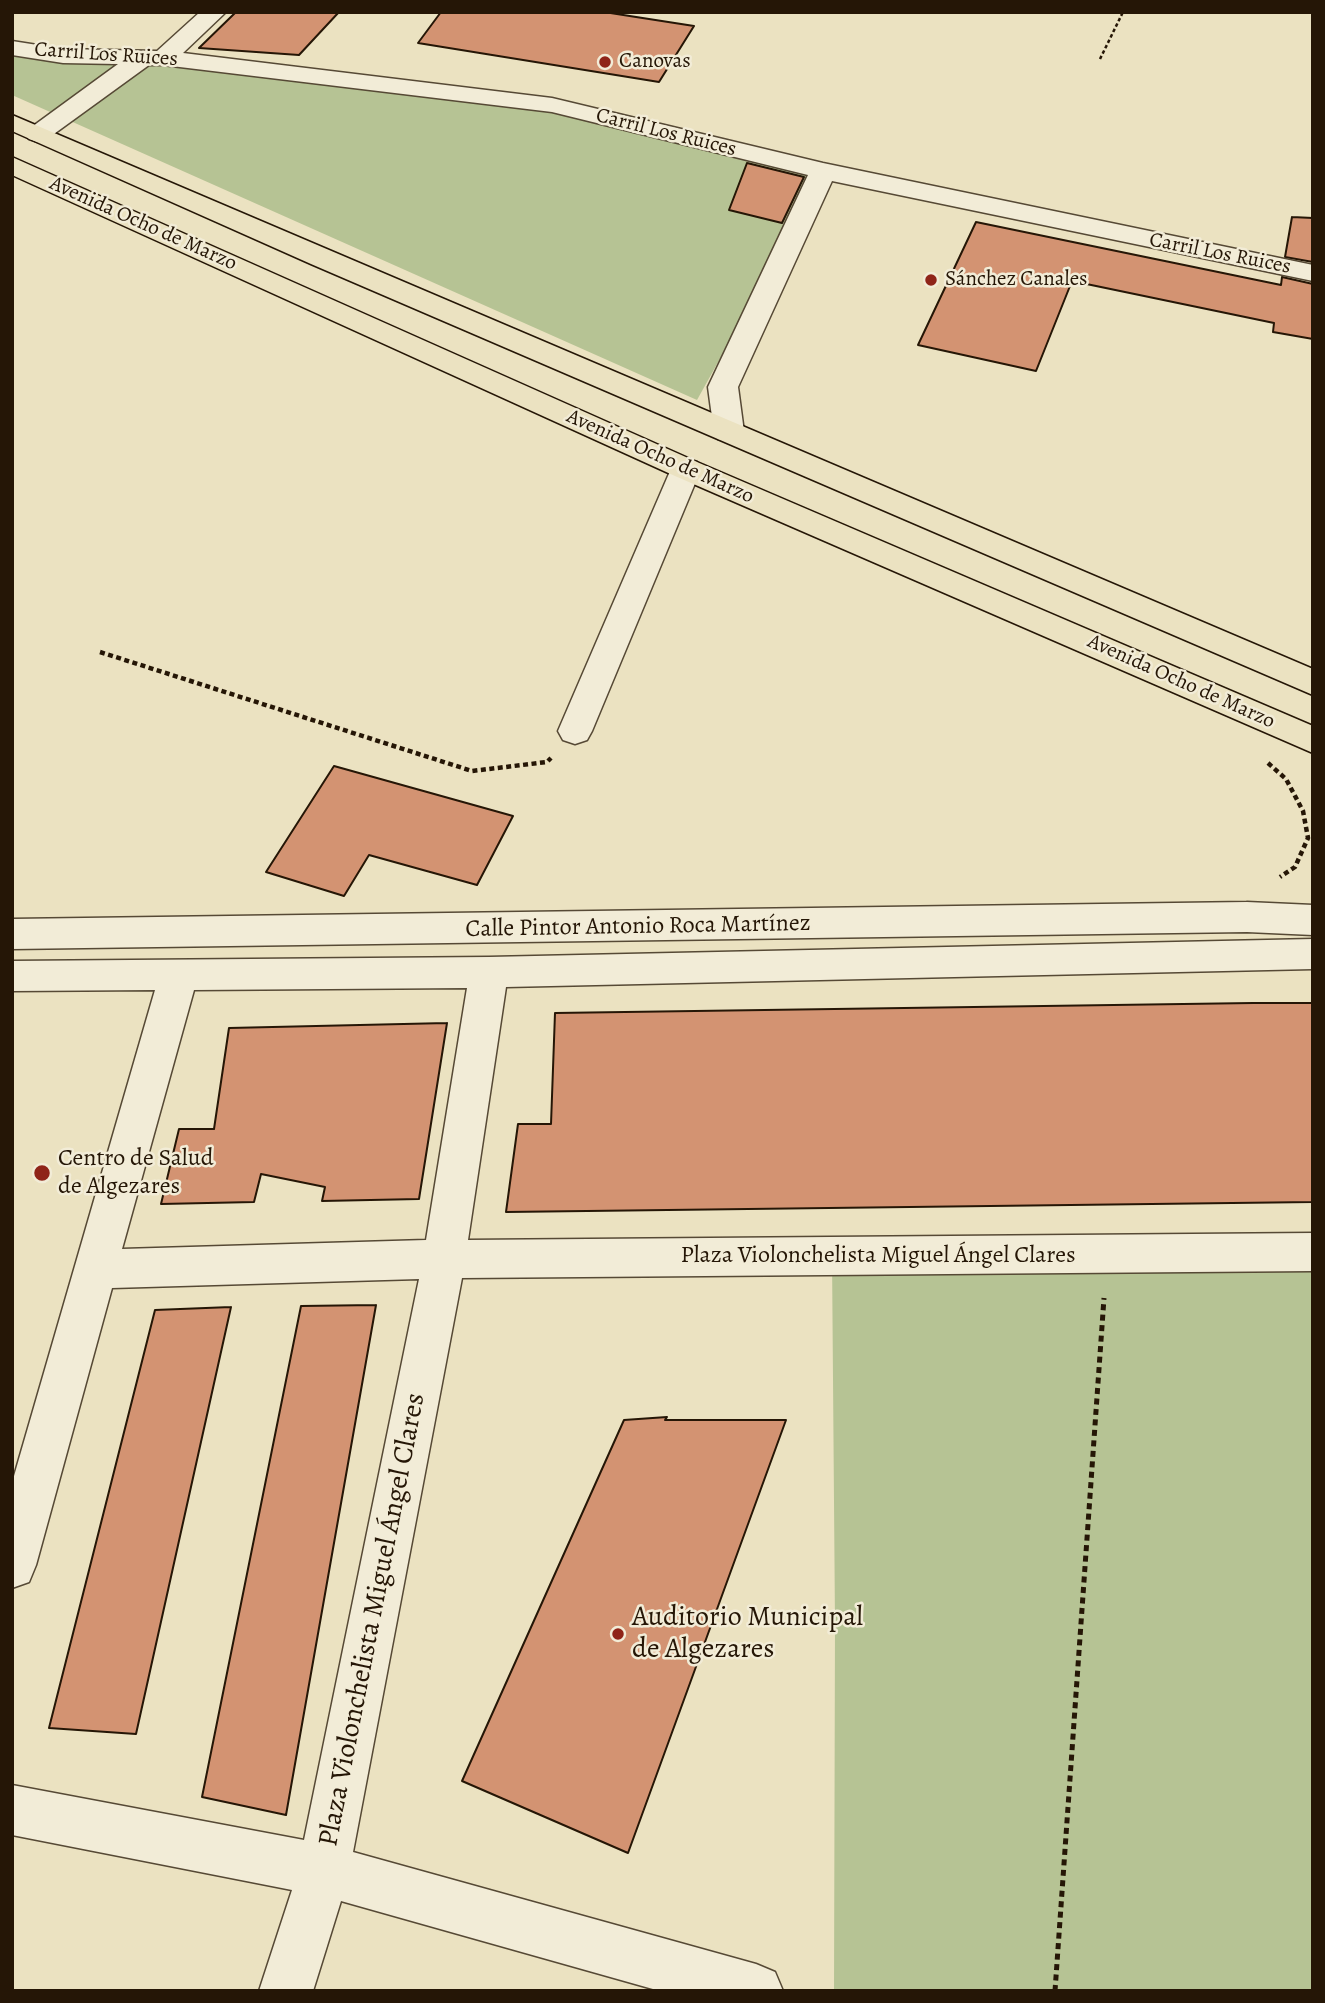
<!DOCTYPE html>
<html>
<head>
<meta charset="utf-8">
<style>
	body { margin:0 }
	#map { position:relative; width:1325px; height:2003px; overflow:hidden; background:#ebe2c1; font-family:Alegreya,serif }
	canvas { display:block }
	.frame { position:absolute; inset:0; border:14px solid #251606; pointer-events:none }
</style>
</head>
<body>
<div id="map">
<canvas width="1325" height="2003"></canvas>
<div class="frame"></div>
</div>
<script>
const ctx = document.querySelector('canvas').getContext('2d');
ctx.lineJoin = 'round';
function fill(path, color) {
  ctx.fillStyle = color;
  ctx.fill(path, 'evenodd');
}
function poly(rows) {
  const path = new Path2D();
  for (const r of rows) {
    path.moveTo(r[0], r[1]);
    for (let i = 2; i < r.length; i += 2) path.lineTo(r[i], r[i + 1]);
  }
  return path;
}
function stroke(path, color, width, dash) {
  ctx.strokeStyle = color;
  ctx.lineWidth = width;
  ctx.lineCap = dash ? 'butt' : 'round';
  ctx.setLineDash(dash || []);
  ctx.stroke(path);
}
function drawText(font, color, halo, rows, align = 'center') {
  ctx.font = font + ' Alegreya,serif';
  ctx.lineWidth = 5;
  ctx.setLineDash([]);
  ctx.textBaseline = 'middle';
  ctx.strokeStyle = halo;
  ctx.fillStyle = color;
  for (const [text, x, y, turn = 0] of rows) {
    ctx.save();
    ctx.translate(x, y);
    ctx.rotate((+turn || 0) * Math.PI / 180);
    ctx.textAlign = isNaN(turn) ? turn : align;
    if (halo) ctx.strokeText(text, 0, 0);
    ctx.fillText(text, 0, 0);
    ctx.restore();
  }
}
fill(poly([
	[12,48,76,63,178,67,590,115,821,177,697,400,12,95],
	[1313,1252,1313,1991,834,1991,835,1624,832,1256]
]), '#b6c394');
const building = poly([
	[236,12,339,12,299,55,199,48,236,12],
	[441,12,604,12,694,26,659,82,418,43,441,12],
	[747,163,804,177,782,223,729,210,747,163],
	[1292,217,1313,218,1313,262,1285,257,1292,217],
	[976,222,1281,285,1282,277,1313,284,1313,339,1273,332,1274,323,1072,281,1036,371,918,345,976,222],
	[334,766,513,816,477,885,369,855,344,896,266,872,334,766],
	[1253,1003,1313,1003,1313,1202,506,1212,518,1124,551,1124,555,1013,1253,1003],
	[447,1023,419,1199,322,1201,325,1187,261,1174,254,1202,161,1204,179,1129,214,1129,229,1028,447,1023],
	[376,1305,286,1815,202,1797,301,1306,376,1305],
	[231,1307,136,1734,49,1728,155,1310,231,1307],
	[667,1417,665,1420,786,1420,628,1853,462,1781,624,1420,667,1417]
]);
fill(building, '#d39372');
stroke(building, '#251606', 2);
const minor = poly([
	[200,12,226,12,183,53,552,98,823,163,1313,265,1313,281,832,181,738,387,744,432,740,439,729,441,718,439,714,432,708,387,808,175,552,112,163,65,149,65,47,139,38,142,29,139,25,134,29,129,118,64,63,63,12,55,12,41,63,49,157,51,200,12],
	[686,459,697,462,701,469,592,731,587,740,575,744,563,740,558,731,671,469,675,462,686,459],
	[1247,902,1313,905,1313,935,1247,932,12,949,12,919,1247,902],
	[1313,939,1313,969,506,987,468,1240,1313,1233,1313,1271,462,1278,353,1852,756,1964,775,1972,783,1991,660,1991,341,1901,313,1991,259,1991,292,1890,12,1835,12,1785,304,1840,419,1279,112,1288,36,1565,29,1582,12,1588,12,1483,155,990,12,991,12,961,489,957,1313,939],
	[467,988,426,1240,122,1249,194,990,467,988]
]);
const major = poly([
	[12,115,1313,669,1313,695,311,264,12,131,12,115],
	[12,157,697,462,1313,726,1313,753,675,476,12,175,12,157]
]);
stroke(minor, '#564935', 3);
stroke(major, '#251606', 3);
stroke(poly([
	[1100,59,1123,12]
]), '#251606', 2.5, [3.5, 2.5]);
stroke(poly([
	[100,652,472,771,547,762,551,758],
	[1268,763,1286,779,1303,811,1308,838,1295,867,1280,877]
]), '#251606', 4.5, [5, 3.5]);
stroke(poly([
	[1055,1991,1104,1298]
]), '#251606', 5, [6, 4.5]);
fill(minor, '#f2ecd7');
fill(major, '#ebe2c1');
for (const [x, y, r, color] of [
	[605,62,7,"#8f2418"],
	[931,280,7,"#8f2418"],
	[42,1173,9,"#8f2418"],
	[618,1634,7,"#8f2418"]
]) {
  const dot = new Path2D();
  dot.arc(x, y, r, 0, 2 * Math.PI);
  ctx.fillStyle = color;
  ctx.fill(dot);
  stroke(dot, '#f2ecd7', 2.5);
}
drawText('21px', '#251606', '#f2ecd7', [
	["Carril Los Ruices",106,55,4],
	["Carril Los Ruices",666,133,14],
	["Avenida Ocho de Marzo",143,224,24],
	["Carril Los Ruices",1220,254,11],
	["Avenida Ocho de Marzo",660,457,24],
	["Avenida Ocho de Marzo",1181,682,24]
]);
drawText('21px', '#251606', '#f2ecd7', [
	["Canovas",619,62],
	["Sánchez Canales",945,280]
], 'left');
drawText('24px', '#251606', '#f2ecd7', [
	["Calle Pintor Antonio Roca Martínez",638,927,-1],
	["Plaza Violonchelista Miguel Ángel Clares",878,1256]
]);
drawText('24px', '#251606', '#f2ecd7', [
	["Centro de Salud",58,1159],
	["de Algezares",58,1187]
], 'left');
drawText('28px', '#251606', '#f2ecd7', [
	["Auditorio Municipal",632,1618],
	["de Algezares",632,1650]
], 'left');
drawText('28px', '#251606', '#f2ecd7', [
	["Plaza Violonchelista Miguel Ángel Clares",373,1620,-79]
]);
</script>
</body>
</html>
